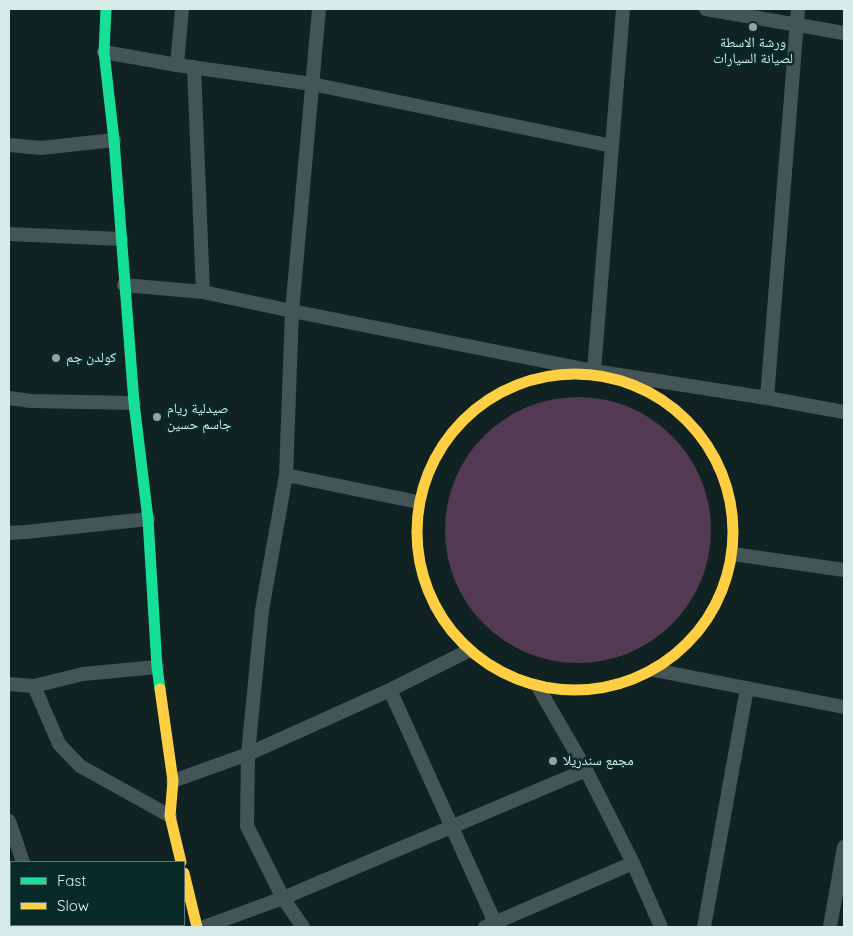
<!DOCTYPE html>
<html>
<head>
<meta charset="utf-8">
<style>
	body { margin:0 }
	#map { position:relative; width:853px; height:936px; overflow:hidden; background:#102322; font-family:Quicksand,sans-serif }
	canvas { display:block }
	.frame { position:absolute; inset:0; border:10px solid #d8eae8; pointer-events:none }
	.legend { position:absolute; left:10px; top:861px; width:175px; height:65px; box-sizing:border-box; background:#082b29; border:1px solid #5b7775; margin:0; padding:6px 9px; list-style:none; font-size:15px; color:#d8eae8 }
	.legend li { display:flex; align-items:center; gap:10px; height:25px }
	.legend b { width:25px; border:1px solid #5b7775 }
</style>
</head>
<body>
<div id="map">
<canvas width="853" height="936"></canvas>
<div class="frame"></div>
<ul class="legend">
<li><b style="height:6px;background:#16e098"></b>Fast</li>
<li><b style="height:6px;background:#ffcf43"></b>Slow</li>
</ul>
</div>
<script>
const ctx = document.querySelector('canvas').getContext('2d');
ctx.lineJoin = 'round';
function fill(path, color) {
  ctx.fillStyle = color;
  ctx.fill(path, 'evenodd');
}
function poly(rows) {
  const path = new Path2D();
  for (const r of rows) {
    if (r.length === 3) {
      path.moveTo(r[0] + r[2], r[1]);
      path.arc(r[0], r[1], r[2], 0, 2 * Math.PI);
      continue;
    }
    path.moveTo(r[0], r[1]);
    for (let i = 2; i < r.length; i += 2) path.lineTo(r[i], r[i + 1]);
  }
  return path;
}
function stroke(path, color, width, dash) {
  ctx.strokeStyle = color;
  ctx.lineWidth = width;
  ctx.lineCap = dash ? 'butt' : 'round';
  ctx.setLineDash(dash || []);
  ctx.stroke(path);
}
function drawText(font, color, halo, rows, align = 'center') {
  ctx.font = font + ' Quicksand,"Noto Naskh Arabic",sans-serif';
  ctx.lineWidth = 5;
  ctx.setLineDash([]);
  ctx.textBaseline = 'middle';
  ctx.strokeStyle = halo;
  ctx.fillStyle = color;
  for (const [text, x, y, turn = 0] of rows) {
    ctx.save();
    ctx.translate(x, y);
    ctx.rotate((+turn || 0) * Math.PI / 180);
    ctx.textAlign = isNaN(turn) ? turn : align;
    if (halo) ctx.strokeText(text, 0, 0);
    ctx.fillText(text, 0, 0);
    ctx.restore();
  }
}
fill(poly([
	[578,530,133]
]), '#533951');
stroke(poly([
	[706,9,844,33],
	[104,52,177,65,312,84,612,146],
	[177,65,182,9],
	[194,67,203,292],
	[9,145,41,148,114,140],
	[9,234,121,239],
	[124,285,203,292,292,311,594,371,767,398,844,412],
	[594,371,623,9],
	[9,398,31,401,134,403],
	[767,398,798,9],
	[286,475,418,502],
	[9,533,26,532,148,519],
	[733,554,844,570],
	[654,670,844,707],
	[9,684,34,686,83,674,157,667],
	[34,686,59,744,80,766,170,816],
	[538,687,586,770,633,863,661,927],
	[390,690,497,927],
	[173,781,248,754,390,690,468,651],
	[9,821,23,862],
	[49,925,50,927],
	[204,927,283,898,586,770],
	[303,927,283,898,247,826,248,754,262,610,286,475,292,311,319,9],
	[485,927,633,863],
	[704,927,747,688],
	[830,927,844,847]
]), '#435554', 14);
stroke(poly([
	[106,9,104,52,114,140,134,403,148,519,157,667,160,689]
]), '#16e098', 11);
stroke(poly([
	[575,532,158],
	[160,689,173,781,170,816,181,862],
	[184,873,197,927]
]), '#ffcf43', 11);
for (const [x, y, r, color] of [
	[753,27,5,"#92a4a3"],
	[56,358,5,"#92a4a3"],
	[157,417,5,"#92a4a3"],
	[553,761,5,"#92a4a3"]
]) {
  const dot = new Path2D();
  dot.arc(x, y, r, 0, 2 * Math.PI);
  ctx.fillStyle = color;
  ctx.fill(dot);
  stroke(dot, '#082b29', 2);
}
drawText('14px', '#d8eae8', '#082b29', [
	["ورشة الاسطة",753,43,"center"],
	["لصيانة السيارات",753,59,"center"],
	["كولدن جم",66,358],
	["صيدلية ريام",167,409],
	["جاسم حسين",167,425],
	["مجمع سندريلا",563,761]
], 'left');
</script>
</body>
</html>
